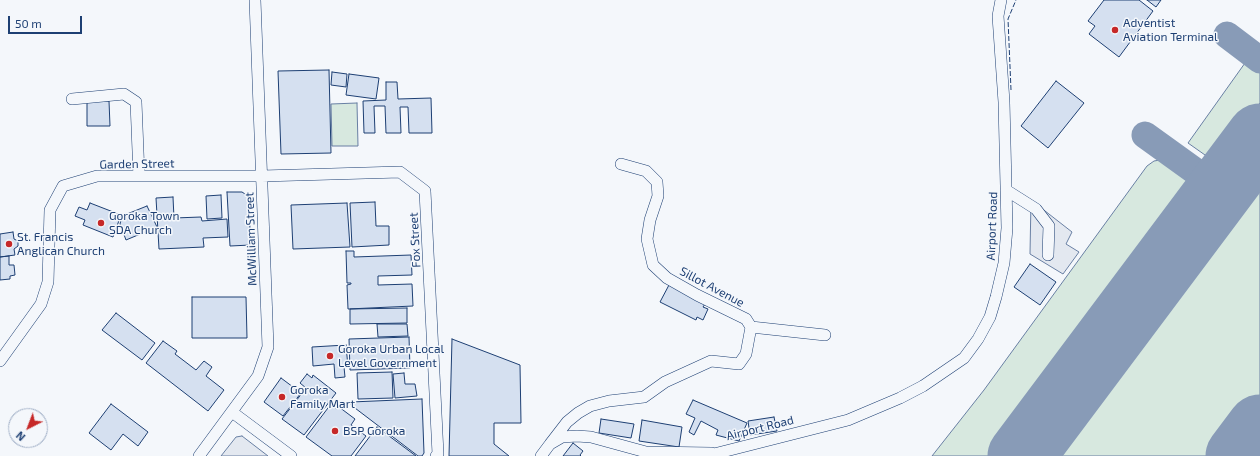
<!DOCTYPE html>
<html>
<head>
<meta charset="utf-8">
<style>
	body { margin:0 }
	#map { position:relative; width:1260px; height:456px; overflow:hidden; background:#f4f7fb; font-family:"Exo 2",sans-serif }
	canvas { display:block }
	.north { position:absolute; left:8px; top:408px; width:40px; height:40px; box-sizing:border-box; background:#f4f7fb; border:1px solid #9eadc5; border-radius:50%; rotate:222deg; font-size:11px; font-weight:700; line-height:16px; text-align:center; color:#1d3f73 }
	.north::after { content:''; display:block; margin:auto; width:14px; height:18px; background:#c62828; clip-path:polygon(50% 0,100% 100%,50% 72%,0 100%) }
	.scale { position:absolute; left:8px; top:16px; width:74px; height:18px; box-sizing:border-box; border:2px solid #1d3f73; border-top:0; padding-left:5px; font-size:12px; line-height:14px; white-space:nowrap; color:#1d3f73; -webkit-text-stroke:3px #f4f7fb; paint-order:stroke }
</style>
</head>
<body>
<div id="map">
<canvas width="1260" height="456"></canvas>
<div class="north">N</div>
<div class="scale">50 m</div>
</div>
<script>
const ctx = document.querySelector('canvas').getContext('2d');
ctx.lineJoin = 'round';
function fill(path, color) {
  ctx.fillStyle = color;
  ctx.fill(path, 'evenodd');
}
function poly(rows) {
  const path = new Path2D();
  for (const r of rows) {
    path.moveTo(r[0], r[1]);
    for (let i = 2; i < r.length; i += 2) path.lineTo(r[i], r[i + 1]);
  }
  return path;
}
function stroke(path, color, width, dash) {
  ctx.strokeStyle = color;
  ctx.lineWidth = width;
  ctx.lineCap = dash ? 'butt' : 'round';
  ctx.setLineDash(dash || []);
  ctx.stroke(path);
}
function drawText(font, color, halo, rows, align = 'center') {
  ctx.font = font + ' "Exo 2",sans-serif';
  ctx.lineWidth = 3;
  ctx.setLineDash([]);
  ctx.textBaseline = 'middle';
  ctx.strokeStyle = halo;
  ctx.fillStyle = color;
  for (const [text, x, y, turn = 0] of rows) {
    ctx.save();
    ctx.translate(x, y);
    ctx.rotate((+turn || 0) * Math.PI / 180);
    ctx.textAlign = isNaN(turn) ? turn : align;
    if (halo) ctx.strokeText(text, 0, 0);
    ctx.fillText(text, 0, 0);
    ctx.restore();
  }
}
const green = poly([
	[1250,56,1260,64,1260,103,1221,156,1213,157,1205,155,1188,143,1250,56],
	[357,103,358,146,332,146,331,104,357,103],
	[1160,160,1172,167,1186,178,1194,188,1196,200,1007,456,932,456,984,390,1147,166,1154,161,1160,160],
	[1260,162,1260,399,1217,456,1037,456,1260,162]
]);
fill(green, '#d7e8df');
stroke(green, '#687fa3', 1);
const parking = poly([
	[1031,200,1072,232,1066,244,1079,252,1063,274,1030,254,1031,200],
	[242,436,268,456,221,456,236,437,242,436]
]);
fill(parking, '#e3e8f0');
stroke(parking, '#687fa3', 1);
stroke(poly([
	[1227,35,1260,60],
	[1145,135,1220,189]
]), '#889bb7', 27);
stroke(poly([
	[1021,456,1260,137],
	[1239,456,1260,428]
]), '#889bb7', 67);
const building = poly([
	[1104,0,1139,0,1153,11,1119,57,1089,34,1095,26,1088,21,1104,0],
	[1147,0,1161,0,1156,7,1147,0],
	[329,70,331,153,281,154,278,71,329,70],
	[332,72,347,74,346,87,331,85,332,72],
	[349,74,379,78,376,99,346,95,349,74],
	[1056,81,1084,103,1048,148,1021,126,1056,81],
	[386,82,397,82,398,99,431,98,432,133,409,133,408,107,400,107,401,133,386,133,385,106,374,106,375,133,364,133,363,101,386,100,386,82],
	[87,101,109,101,110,126,87,126,87,101],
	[227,192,242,192,248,196,251,245,230,246,227,192],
	[221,195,222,218,207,219,206,196,221,195],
	[173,197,174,218,201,217,202,221,227,219,228,237,203,238,204,247,159,249,156,198,173,197],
	[375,202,376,226,389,226,389,245,352,247,350,203,375,202],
	[90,203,121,215,113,237,83,225,85,220,75,216,79,207,87,210,90,203],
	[347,203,350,247,293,249,291,205,347,203],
	[147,206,157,227,126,240,120,224,122,216,147,206],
	[13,232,14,239,18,241,18,246,14,249,15,255,0,257,0,234,13,232],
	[346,251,354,251,354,257,411,255,412,275,378,276,378,285,412,284,413,306,348,309,347,285,351,284,351,283,347,283,346,251],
	[9,256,9,265,14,265,15,275,10,276,10,279,0,280,0,257,9,256],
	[1030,264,1056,282,1040,305,1014,287,1030,264],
	[669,285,705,304,703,307,708,309,703,320,697,317,696,320,660,302,669,285],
	[192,297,246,297,247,338,192,338,192,297],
	[407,308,407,323,350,324,350,309,407,308],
	[116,313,155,343,142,360,102,330,116,313],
	[377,324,407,324,408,336,378,337,377,324],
	[409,337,410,368,350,370,349,339,409,337],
	[452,339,520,365,521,423,494,423,494,444,509,456,449,456,452,339],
	[163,341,177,351,175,354,196,370,204,361,212,367,206,376,224,390,208,411,146,363,163,341],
	[346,345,348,367,344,367,345,377,335,378,334,364,313,366,312,347,346,345],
	[392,372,393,398,358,399,357,373,392,372],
	[404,373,405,384,415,384,417,396,395,398,393,374,404,373],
	[307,374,312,378,313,375,336,393,304,435,282,419,306,388,300,383,307,374],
	[281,378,301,393,283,416,264,402,281,378],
	[422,399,424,453,422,456,418,456,351,405,351,402,422,399],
	[693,400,747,423,739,441,716,435,718,430,701,421,694,435,689,432,695,418,686,414,693,400],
	[111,404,148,432,138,446,123,434,111,450,89,433,111,404],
	[331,404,337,409,339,407,355,419,351,425,366,436,351,456,332,456,306,437,331,404],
	[774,417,777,431,750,435,748,421,774,417],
	[601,419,634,424,631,438,599,433,601,419],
	[642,420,682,427,679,447,639,441,642,420],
	[377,427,416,456,355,456,377,427],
	[573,443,583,451,580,455,581,456,563,456,573,443]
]);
fill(building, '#d5e0f0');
stroke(building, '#1d3f73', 1);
const minor = poly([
	[72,99,124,94,136,102,139,176],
	[1006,190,1036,209,1049,226,1048,255],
	[751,327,825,335],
	[0,361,41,304,48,282,50,210,63,186,97,176,262,176,400,172,425,191,438,454,436,456],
	[232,412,291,456],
	[550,444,567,422,578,413,590,406,609,401,644,397,665,382,711,361,739,364,746,354,751,327,746,319,697,295,667,278,653,265,647,239,650,220,658,196,657,182,646,171,621,164],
	[199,456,258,376,268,347,255,0],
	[541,456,550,444,562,437,577,436,591,437,646,452,712,453],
	[706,456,848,420,900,398,923,386,964,358,978,339,990,317,996,297,1004,263,1007,228,1004,102,998,16,1001,0]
]);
stroke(minor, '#1d3f73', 12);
stroke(minor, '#f4f7fb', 11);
stroke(poly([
	[1011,90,1008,19,1016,0]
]), '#1d3f73', 1, [5, 2]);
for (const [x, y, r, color] of [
	[1115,30,4,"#c62828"],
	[101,223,4,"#c62828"],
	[9,244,4,"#c62828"],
	[330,356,4,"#c62828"],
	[282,397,4,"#c62828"],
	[335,431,4,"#c62828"]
]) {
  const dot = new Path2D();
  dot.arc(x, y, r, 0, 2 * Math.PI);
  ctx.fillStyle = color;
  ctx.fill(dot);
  stroke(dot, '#f4f7fb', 1.5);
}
drawText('12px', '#1d3f73', '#f4f7fb', [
	["Adventist",1123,23],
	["Aviation Terminal",1123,37],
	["Goroka Town",109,216],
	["SDA Church",109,230],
	["St. Francis",17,237],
	["Anglican Church",17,251],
	["Goroka Urban Local",338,349],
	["Level Government",338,363],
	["Goroka",290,390],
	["Family Mart",290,404],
	["BSP Goroka",343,431]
], 'left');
drawText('12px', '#1d3f73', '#f4f7fb', [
	["Garden Street",137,164,-1],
	["Airport Road",992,226,-88],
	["McWilliam Street",251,239,-92],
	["Fox Street",415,240,-93],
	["Sillot Avenue",712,287,28],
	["Airport Road",760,428,-14]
]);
</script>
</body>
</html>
